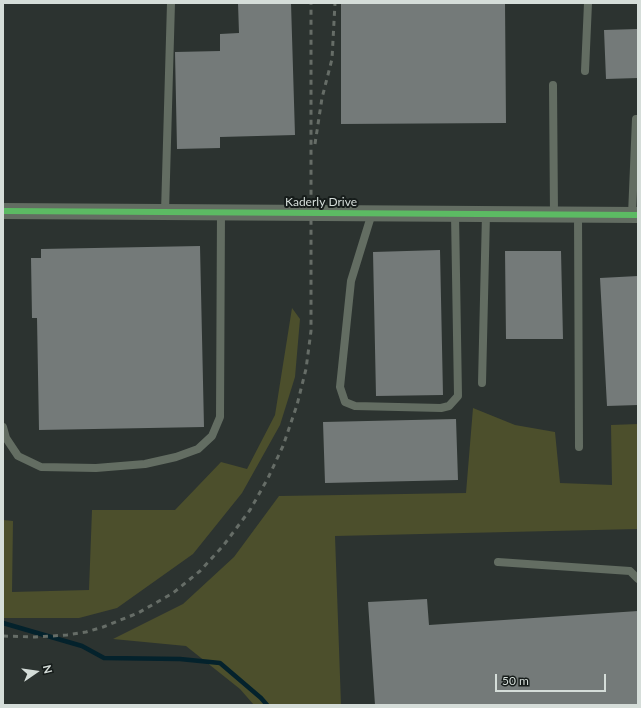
<!DOCTYPE html>
<html>
<head>
<meta charset="utf-8">
<style>
	body { margin:0 }
	#map { position:relative; width:641px; height:708px; overflow:hidden; background:#2c3330; font-family:Lato,sans-serif }
	canvas { display:block }
	.frame { position:absolute; inset:0; border:4px solid #d5ddd9; pointer-events:none }
	.north { position:absolute; left:16px; top:652px; width:40px; height:40px; -webkit-text-stroke:3px #161c1a; paint-order:stroke; rotate:77deg; font-size:11px; font-weight:700; line-height:16px; text-align:center; color:#d5ddd9 }
	.north::after { content:''; display:block; margin:auto; width:14px; height:18px; background:#d5ddd9; clip-path:polygon(50% 0,100% 100%,50% 72%,0 100%) }
	.scale { position:absolute; left:495px; top:674px; width:111px; height:18px; box-sizing:border-box; border:2px solid #d5ddd9; border-top:0; padding-left:5px; font-size:12px; line-height:14px; white-space:nowrap; color:#d5ddd9; -webkit-text-stroke:3px #161c1a; paint-order:stroke }
</style>
</head>
<body>
<div id="map">
<canvas width="641" height="708"></canvas>
<div class="frame"></div>
<div class="north">N</div>
<div class="scale">50 m</div>
</div>
<script>
const ctx = document.querySelector('canvas').getContext('2d');
ctx.lineJoin = 'round';
function fill(path, color) {
  ctx.fillStyle = color;
  ctx.fill(path, 'evenodd');
}
function poly(rows) {
  const path = new Path2D();
  for (const r of rows) {
    path.moveTo(r[0], r[1]);
    for (let i = 2; i < r.length; i += 2) path.lineTo(r[i], r[i + 1]);
  }
  return path;
}
function stroke(path, color, width, dash) {
  ctx.strokeStyle = color;
  ctx.lineWidth = width;
  ctx.lineCap = dash ? 'butt' : 'round';
  ctx.setLineDash(dash || []);
  ctx.stroke(path);
}
function drawText(font, color, halo, rows, align = 'center') {
  ctx.font = font + ' Lato,sans-serif';
  ctx.lineWidth = 4;
  ctx.setLineDash([]);
  ctx.textBaseline = 'middle';
  ctx.strokeStyle = halo;
  ctx.fillStyle = color;
  for (const [text, x, y, turn = 0] of rows) {
    ctx.save();
    ctx.translate(x, y);
    ctx.rotate((+turn || 0) * Math.PI / 180);
    ctx.textAlign = isNaN(turn) ? turn : align;
    if (halo) ctx.strokeText(text, 0, 0);
    ctx.fillText(text, 0, 0);
    ctx.restore();
  }
}
fill(poly([
	[292,308,300,319,295,377,280,425,242,493,193,554,117,608,79,618,3,618,3,520,13,521,12,592,89,590,92,510,175,510,221,462,247,469,275,415],
	[473,408,515,425,555,432,560,483,612,485,611,425,638,424,638,529,335,536,341,705,254,705,240,689,186,646,113,639,183,604,234,557,279,496,466,493]
]), '#4c4f2c');
stroke(poly([
	[3,623,82,646,104,658,180,659,220,663,261,698,267,705]
]), '#04222c', 4.5);
fill(poly([
	[238,3,291,3,295,135,220,137,220,148,177,149,175,52,220,51,220,34,239,33],
	[341,3,505,3,506,123,341,124],
	[638,29,638,78,606,79,604,30],
	[200,246,204,427,39,430,37,318,32,318,31,258,41,258,41,249],
	[440,250,443,395,376,396,373,252],
	[505,251,561,251,563,339,506,339],
	[638,276,638,405,607,406,600,278],
	[456,419,458,480,325,483,323,422],
	[427,599,429,625,638,611,638,705,375,705,368,602]
]), '#747a79');
stroke(poly([
	[585,71,588,3],
	[553,85,554,215],
	[165,212,171,3],
	[372,213,351,281,340,387,345,402,355,406,441,408,449,406,458,396,455,214],
	[578,215,579,447],
	[632,215,636,119,638,119],
	[482,383,486,214],
	[3,427,6,438,18,456,41,467,96,468,145,464,176,457,198,449,212,436,220,417,221,212],
	[498,562,630,571,638,579]
]), '#636d62', 8);
stroke(poly([
	[3,211,638,215]
]), '#636d62', 16);
stroke(poly([
	[315,144,322,98,332,59,335,3],
	[3,636,35,637,67,635,86,632,103,627,138,613,173,593,200,571,223,546,250,510,268,478,283,446,297,405,306,369,311,331,311,3]
]), '#666d67', 3, [5, 5]);
stroke(poly([
	[3,211,638,215]
]), '#5cba63', 6);
drawText('12px', '#d5ddd9', '#161c1a', [
	["Kaderly Drive",321,202]
]);
</script>
</body>
</html>
